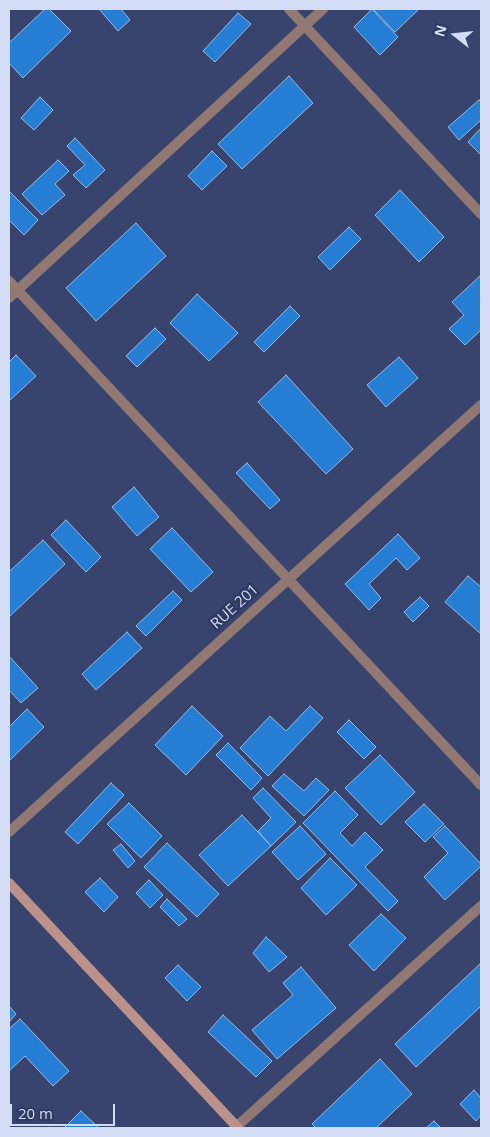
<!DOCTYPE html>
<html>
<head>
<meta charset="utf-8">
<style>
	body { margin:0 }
	#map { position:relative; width:490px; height:1137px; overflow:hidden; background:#39446e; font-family:"Open Sans",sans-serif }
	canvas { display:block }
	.frame { position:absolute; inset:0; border:10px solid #d3dcf5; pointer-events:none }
	.north { position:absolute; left:430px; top:10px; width:50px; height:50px; -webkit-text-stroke:4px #2f3962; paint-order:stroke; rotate:286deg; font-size:14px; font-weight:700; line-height:20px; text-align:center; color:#d3dcf5 }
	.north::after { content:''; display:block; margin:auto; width:18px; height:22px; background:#d3dcf5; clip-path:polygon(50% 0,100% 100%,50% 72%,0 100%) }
	.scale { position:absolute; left:10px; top:1104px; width:105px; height:22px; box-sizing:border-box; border:2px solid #d3dcf5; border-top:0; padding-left:6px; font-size:15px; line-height:18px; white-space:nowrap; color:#d3dcf5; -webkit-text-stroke:4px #2f3962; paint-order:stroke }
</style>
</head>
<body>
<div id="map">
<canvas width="490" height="1137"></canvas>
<div class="frame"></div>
<div class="north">N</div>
<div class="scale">20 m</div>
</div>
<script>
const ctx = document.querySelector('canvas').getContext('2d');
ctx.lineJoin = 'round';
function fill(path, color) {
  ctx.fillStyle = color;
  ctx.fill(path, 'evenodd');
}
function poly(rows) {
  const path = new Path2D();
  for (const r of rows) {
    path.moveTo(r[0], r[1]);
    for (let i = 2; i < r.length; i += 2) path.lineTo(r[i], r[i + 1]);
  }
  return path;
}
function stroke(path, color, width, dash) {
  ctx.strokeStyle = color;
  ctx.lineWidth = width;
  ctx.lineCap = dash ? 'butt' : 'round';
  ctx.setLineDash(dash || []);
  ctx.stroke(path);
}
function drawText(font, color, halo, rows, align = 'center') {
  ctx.font = font + ' "Open Sans",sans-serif';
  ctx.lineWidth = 5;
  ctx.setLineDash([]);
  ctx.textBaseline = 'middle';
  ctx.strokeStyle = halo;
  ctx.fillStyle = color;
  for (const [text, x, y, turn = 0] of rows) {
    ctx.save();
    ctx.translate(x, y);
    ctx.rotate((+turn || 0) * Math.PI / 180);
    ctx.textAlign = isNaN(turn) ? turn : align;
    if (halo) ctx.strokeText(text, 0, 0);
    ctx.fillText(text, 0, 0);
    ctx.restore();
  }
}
const building = poly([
	[45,9,49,9,71,31,23,78,9,63,9,43,45,9],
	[99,9,121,9,130,20,118,31,99,9],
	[372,9,398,37,380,55,354,27,372,9],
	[373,9,419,9,395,32,373,9],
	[238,13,251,24,215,62,203,51,238,13],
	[289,76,313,103,242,169,218,144,289,76],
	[40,97,53,110,34,130,21,118,40,97],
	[479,100,481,102,481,120,459,140,448,127,479,100],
	[481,128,481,155,468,142,481,128],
	[75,138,105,170,86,188,73,175,85,165,67,146,75,138],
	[212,151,227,166,202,190,188,176,212,151],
	[58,160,69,171,55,184,65,195,42,215,22,194,58,160],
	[400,190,444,237,419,262,375,215,400,190],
	[9,191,38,220,24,235,9,220,9,191],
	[136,223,166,256,96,321,66,288,136,223],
	[349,227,361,239,330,270,318,257,349,227],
	[481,275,481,330,465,345,449,329,464,315,452,302,481,275],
	[197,294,238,333,209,361,170,323,197,294],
	[290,306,300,316,264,352,254,342,290,306],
	[155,328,166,339,137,367,126,356,155,328],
	[16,355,36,376,9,401,9,362,16,355],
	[399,357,418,378,386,407,367,385,399,357],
	[286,375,353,449,326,474,258,402,286,375],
	[247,463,280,500,270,509,236,473,247,463],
	[134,487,159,517,137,536,112,507,134,487],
	[66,520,101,557,86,572,51,535,66,520],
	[172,528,213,572,191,592,150,549,172,528],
	[398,534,420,558,407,570,396,558,369,584,381,598,369,610,345,584,398,534],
	[43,540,65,564,9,617,9,570,10,571,43,540],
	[468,576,481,587,481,634,445,602,468,576],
	[173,591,182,600,146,636,136,626,173,591],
	[420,597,429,606,413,622,404,612,420,597],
	[127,632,142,648,96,690,82,674,127,632],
	[9,656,38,688,21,703,9,690,9,656],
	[192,706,223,736,186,775,155,745,192,706],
	[310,706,323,718,268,776,240,748,270,716,286,731,310,706],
	[27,709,44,727,9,761,9,727,27,709],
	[349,720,376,747,364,759,337,732,349,720],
	[228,743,262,778,251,790,216,755,228,743],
	[380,755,415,792,381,825,345,788,380,755],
	[284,774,304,791,316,778,329,790,304,816,272,786,284,774],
	[111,783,124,795,78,844,65,832,111,783],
	[263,788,296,822,271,846,258,831,271,818,253,798,263,788],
	[335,791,358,815,340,833,352,846,365,832,383,850,365,867,398,901,388,911,303,823,335,791],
	[129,803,162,836,141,858,107,824,129,803],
	[424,804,444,824,425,842,405,822,424,804],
	[242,815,271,846,228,886,199,855,242,815],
	[300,826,326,854,298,880,272,852,300,826],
	[445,826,481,864,481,866,445,900,424,877,448,853,433,837,445,826],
	[167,843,219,894,197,917,144,867,167,843],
	[121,844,135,861,128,868,113,850,121,844],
	[330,858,357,885,326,915,301,888,330,858],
	[100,878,118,897,104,912,85,892,100,878],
	[149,880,163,895,150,908,136,893,149,880],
	[167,899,187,919,179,926,160,907,167,899],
	[381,914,406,938,374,971,349,945,381,914],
	[266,937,287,957,269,972,253,953,266,937],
	[481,963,481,1006,416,1067,395,1044,481,963],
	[178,965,201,987,187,1001,165,978,178,965],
	[301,967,336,1008,277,1059,252,1030,293,995,283,983,301,967],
	[9,1006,16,1014,9,1022,9,1006],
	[223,1015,272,1061,256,1077,208,1032,223,1015],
	[20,1019,69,1071,53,1086,25,1056,9,1071,9,1029,20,1019],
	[380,1059,412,1094,376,1128,316,1128,312,1124,380,1059],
	[474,1090,481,1098,481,1115,476,1121,460,1104,474,1090],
	[81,1111,99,1128,64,1128,81,1111],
	[434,1121,441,1128,426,1128,434,1121]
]);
fill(building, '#257ed4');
stroke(building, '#95bae4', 1);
stroke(poly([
	[289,9,481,214],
	[9,281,481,785],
	[9,298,323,9],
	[9,832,481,405],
	[235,1128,481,906]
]), '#917873', 10);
stroke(poly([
	[9,883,238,1128]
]), '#ba928a', 10);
drawText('15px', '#d3dcf5', '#2f3962', [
	["RUE 201",235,607,-42]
]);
</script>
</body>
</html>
